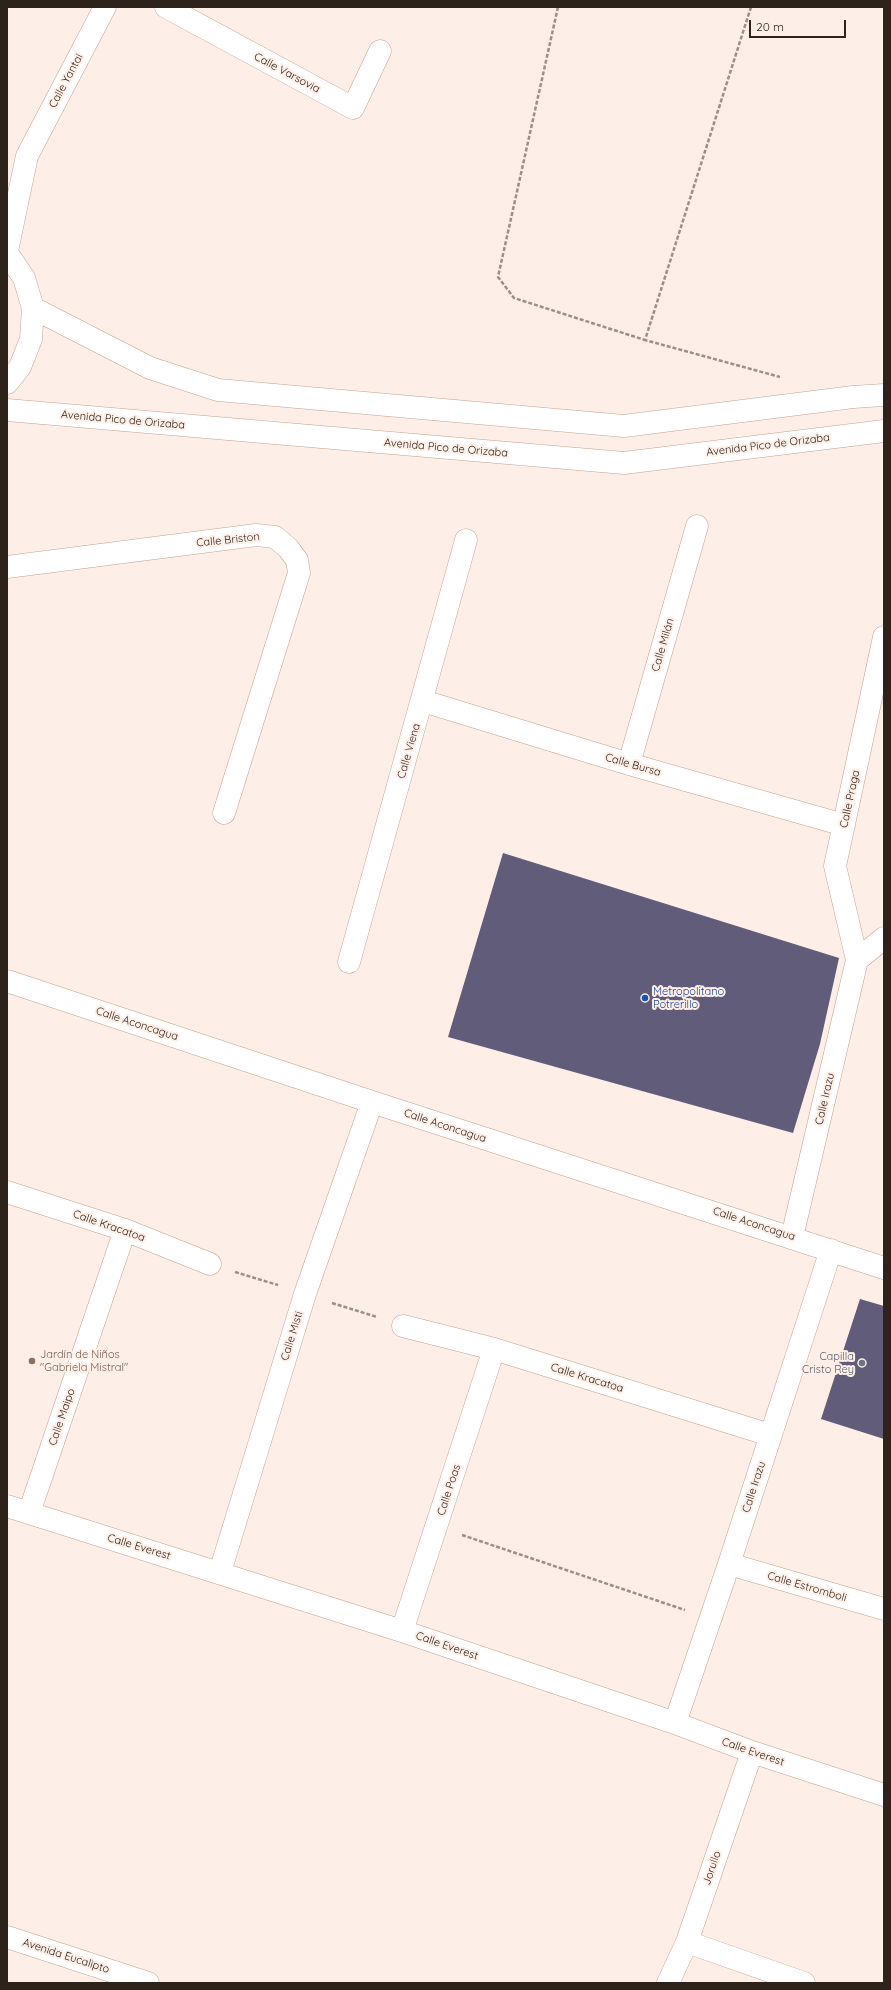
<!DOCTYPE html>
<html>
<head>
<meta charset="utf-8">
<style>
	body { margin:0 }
	#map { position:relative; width:891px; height:1990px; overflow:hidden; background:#fdefe7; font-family:Quicksand,sans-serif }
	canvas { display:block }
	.frame { position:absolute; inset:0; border:8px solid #2e231b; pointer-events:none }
	.scale { position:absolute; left:749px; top:20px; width:97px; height:18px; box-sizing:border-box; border:2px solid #2e231b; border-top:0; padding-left:5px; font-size:12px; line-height:14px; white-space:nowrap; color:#2e231b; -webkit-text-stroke:3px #fdefe7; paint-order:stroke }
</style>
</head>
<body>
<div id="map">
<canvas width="891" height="1990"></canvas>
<div class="frame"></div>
<div class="scale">20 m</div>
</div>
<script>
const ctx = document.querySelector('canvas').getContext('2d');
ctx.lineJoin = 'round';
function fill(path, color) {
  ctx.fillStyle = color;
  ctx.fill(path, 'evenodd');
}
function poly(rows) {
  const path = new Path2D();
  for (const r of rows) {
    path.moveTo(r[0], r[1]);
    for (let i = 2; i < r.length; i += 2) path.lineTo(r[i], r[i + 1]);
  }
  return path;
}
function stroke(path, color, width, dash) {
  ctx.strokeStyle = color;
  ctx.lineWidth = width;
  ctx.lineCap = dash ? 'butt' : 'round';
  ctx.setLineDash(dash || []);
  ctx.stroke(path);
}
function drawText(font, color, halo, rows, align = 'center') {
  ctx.font = font + ' Quicksand,sans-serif';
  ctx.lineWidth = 4;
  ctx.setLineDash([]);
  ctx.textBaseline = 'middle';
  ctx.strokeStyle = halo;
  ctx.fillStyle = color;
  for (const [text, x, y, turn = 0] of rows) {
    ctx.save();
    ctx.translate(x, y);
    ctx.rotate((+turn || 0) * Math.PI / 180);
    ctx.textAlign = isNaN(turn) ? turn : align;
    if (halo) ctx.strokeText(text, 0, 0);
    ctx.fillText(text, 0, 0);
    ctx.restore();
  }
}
fill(poly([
	[503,853,839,958,820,1044,793,1133,448,1037],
	[860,1299,884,1306,884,1439,821,1419]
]), '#605c79');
const minor = poly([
	[166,7,353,108,380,51],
	[7,251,27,156,105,7],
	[7,253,24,278,33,308,31,339,20,367,7,383],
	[33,308,150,368,218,390,624,426,853,397,884,395],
	[7,410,624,463,884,431],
	[7,567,256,535,275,537,288,548,297,560,299,573,224,813],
	[423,701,629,764,844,825],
	[629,764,697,526],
	[857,960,884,938],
	[349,962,466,540],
	[7,981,372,1102,884,1268],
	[7,1192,125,1230,210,1264],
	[792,1237,857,960,835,866,884,637],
	[403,1326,494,1349,770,1435],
	[7,1506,402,1631,675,1723,752,1752,884,1795],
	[29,1513,125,1230],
	[729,1564,884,1609],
	[220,1572,305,1294,372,1102],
	[402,1631,494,1349],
	[675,1723,729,1564,831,1250],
	[7,1937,148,1983],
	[687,1942,804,1983],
	[668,1983,687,1942,752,1752]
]);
stroke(minor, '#c1a28f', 23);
stroke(poly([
	[558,7,498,277,514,298,645,340],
	[751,7,645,340,780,377],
	[235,1272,278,1285],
	[332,1303,377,1317],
	[462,1535,685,1610]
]), '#9c8f87', 2.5, [4, 2]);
stroke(minor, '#fff', 22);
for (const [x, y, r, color] of [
	[645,998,4,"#1a4fb4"],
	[32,1361,4,"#8d6e63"],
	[862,1363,4,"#6b7280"]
]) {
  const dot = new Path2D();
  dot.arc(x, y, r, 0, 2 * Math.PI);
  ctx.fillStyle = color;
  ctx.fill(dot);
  stroke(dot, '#fdefe7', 1.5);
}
drawText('11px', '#2e231b', '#fdefe7', [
	["Calle Varsovia",287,73,28],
	["Calle Yantai",66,81,-62],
	["Avenida Pico de Orizaba",123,420,5],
	["Avenida Pico de Orizaba",768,445,-7],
	["Avenida Pico de Orizaba",446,448,5],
	["Calle Briston",228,540,-6],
	["Calle Milán",663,645,-74],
	["Calle Viena",409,751,-74],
	["Calle Bursa",633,765,16],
	["Calle Praga",850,799,-78],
	["Calle Aconcagua",137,1024,18],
	["Calle Irazu",825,1099,-77],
	["Calle Aconcagua",445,1126,18],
	["Calle Aconcagua",754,1224,18],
	["Calle Kracatoa",109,1226,19],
	["Calle Misti",292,1336,-73],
	["Calle Kracatoa",587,1378,17],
	["Calle Maipo",62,1417,-71],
	["Calle Irazu",754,1487,-72],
	["Calle Poas",449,1490,-72],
	["Calle Everest",139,1547,17],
	["Calle Estromboli",807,1587,16],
	["Calle Everest",447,1646,19],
	["Calle Everest",753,1752,19],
	["Jorullo",712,1868,-71],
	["Avenida Eucalipto",66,1956,18]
]);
drawText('11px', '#164399', '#fdefe7', [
	["Metropolitano",653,992],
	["Potrerillo",653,1005]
], 'left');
drawText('11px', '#785e54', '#fdefe7', [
	["Jardín de Niños",40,1355],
	["\"Gabriela Mistral\"",40,1368]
], 'left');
drawText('11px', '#5b616d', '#fdefe7', [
	["Capilla",854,1357],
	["Cristo Rey",854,1370]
], 'right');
</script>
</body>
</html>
